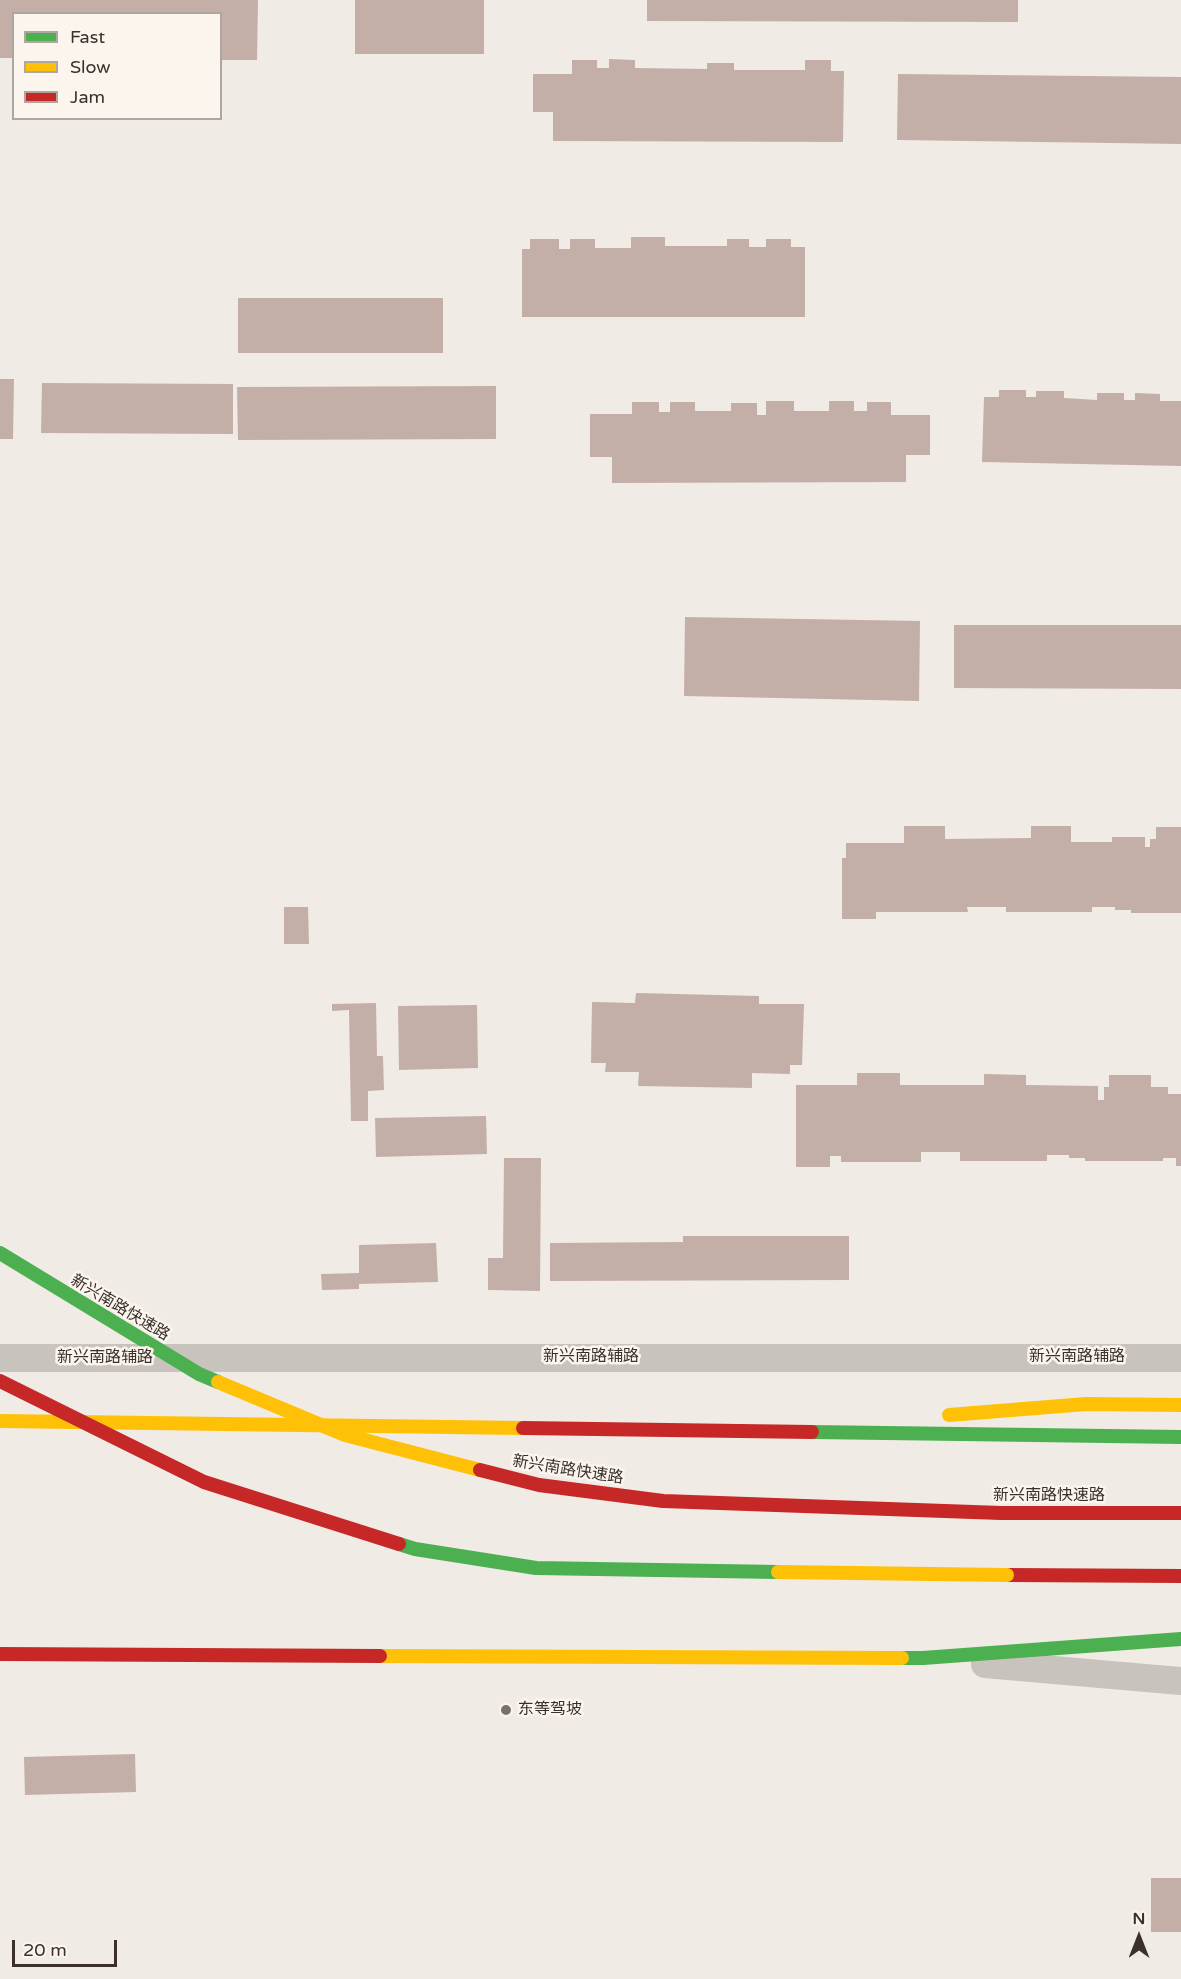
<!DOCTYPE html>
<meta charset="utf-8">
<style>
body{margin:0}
#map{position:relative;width:1181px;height:1979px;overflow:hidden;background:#f0ebe5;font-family:"Varela Round",sans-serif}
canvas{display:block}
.legend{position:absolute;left:12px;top:12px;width:210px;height:108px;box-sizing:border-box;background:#fbf5ee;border:2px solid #aea6a0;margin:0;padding:8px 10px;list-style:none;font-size:18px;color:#3b302b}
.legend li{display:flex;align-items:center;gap:12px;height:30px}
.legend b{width:30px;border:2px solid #aea6a0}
.north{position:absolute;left:1109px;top:1907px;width:60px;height:60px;-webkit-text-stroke:4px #fbf5ee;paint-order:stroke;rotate:0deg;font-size:16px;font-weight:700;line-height:24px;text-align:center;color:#3b302b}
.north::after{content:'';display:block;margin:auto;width:21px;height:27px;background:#3b302b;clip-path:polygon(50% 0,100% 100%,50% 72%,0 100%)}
.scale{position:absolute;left:12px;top:1940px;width:105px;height:27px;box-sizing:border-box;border:3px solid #3b302b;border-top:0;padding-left:8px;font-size:18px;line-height:21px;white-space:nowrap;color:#3b302b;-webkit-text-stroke:4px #fbf5ee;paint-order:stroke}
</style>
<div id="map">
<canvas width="1181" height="1979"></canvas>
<ul class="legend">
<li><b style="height:8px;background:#4caf50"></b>Fast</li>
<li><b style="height:8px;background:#ffc107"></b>Slow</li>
<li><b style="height:8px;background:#c62828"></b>Jam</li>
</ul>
<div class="north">N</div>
<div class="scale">20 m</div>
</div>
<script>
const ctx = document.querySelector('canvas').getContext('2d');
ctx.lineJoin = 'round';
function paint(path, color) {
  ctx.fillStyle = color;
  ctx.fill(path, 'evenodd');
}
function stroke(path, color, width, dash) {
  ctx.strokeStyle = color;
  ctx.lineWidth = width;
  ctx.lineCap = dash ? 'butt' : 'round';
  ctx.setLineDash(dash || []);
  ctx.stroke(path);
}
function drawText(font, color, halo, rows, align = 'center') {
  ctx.font = font + ' "Varela Round","Noto Sans SC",sans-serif';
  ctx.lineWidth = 5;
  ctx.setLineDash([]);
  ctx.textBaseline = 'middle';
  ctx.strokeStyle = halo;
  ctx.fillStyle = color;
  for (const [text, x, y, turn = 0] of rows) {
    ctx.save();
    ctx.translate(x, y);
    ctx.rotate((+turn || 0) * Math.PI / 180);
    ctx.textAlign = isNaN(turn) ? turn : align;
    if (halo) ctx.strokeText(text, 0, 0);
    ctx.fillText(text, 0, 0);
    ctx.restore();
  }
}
paint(new Path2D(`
 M0,0h258l-1,60h-37v-46h-206v44h-14z
 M355,0h129v54h-129z
 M647,0h371v22l-371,-1z
 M609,59l26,1v8l72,1v-6h27v7h71v-10h26v11h13l-1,71 -290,-1v-29h-20v-38h39v-14h25v8h12z
 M898,74l283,3v67l-284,-4z
 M631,237h34v9h62v-7h22v8h17v-8h25v8h14v70h-283v-68h8v-10h29v10h11v-10h25v9h36z
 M238,298h205v55h-205z
 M0,379h14l-1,60h-13z
 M42,383l191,1v50l-192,-1z
 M496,386v53l-258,1 -1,-53z
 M999,390h27v7h10v-6h28v7l33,2v-7h27v7h11v-7l25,1v7h21v65l-199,-4 2,-65h15z
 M766,401h28v10h35v-10h25v10h13v-9h24v13h39v40h-24v27l-294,1v-26h-22v-43h42v-12h27v10h11v-10h25v9h36v-8h26v12h9z
 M685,617l235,4 -1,80 -235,-5z
 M954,625h227v64l-227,-1z
 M904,826h41v13l86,-1v-12h40v16h41v-5h33v10h5v-8h6v-12h25v86h-50v-3h-16v-3h-23v5h-86v-5h-39l1,5h-92v7h-34v-61h4v-15h58z
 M284,907h24l1,37h-25z
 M636,993l123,3v8h45l-2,61h-12v9l-38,-1v15l-114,-2 1,-14h-34l1,-9h-15l1,-61 43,1z
 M376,1003l1,53h6l1,34 -16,1v30h-17l-2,-111 -17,1v-7z
 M477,1005l1,63 -79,2 -1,-64z
 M857,1073h43v12h84v-11l42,1v10l72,1v14h6v-13h5v-12h42v12h17v7h13v72h-5v-8h-13v3h-78v-3h-16v-3h-22v6h-87v-9h-39v10h-80v-6h-11v11h-34v-82h61z
 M486,1116l1,38 -111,3 -1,-39z
 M504,1158h37l-1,133 -52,-1v-32h15z
 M683,1236h166v44l-299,1v-38l133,-1z
 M436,1243l2,39 -79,2v5l-37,1 -1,-16 38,-1v-28z
 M135,1754l1,38 -111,3 -1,-38z
 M1151,1878h30v54h-30z`), '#c3afa7');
stroke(new Path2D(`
 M0,1358h1181
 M985,1664l196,17`), '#c9c3be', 28);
stroke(new Path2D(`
 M812,1432l369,5
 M902,1658h21l258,-19`), '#4caf50', 14);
stroke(new Path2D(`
 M949,1415l137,-11 95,1
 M0,1421l523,7
 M380,1656l522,2`), '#ffc107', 14);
stroke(new Path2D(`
 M523,1428l289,4
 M1001,1513h180
 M1007,1575l174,1
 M0,1654l380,2`), '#c62828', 14);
stroke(new Path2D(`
 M0,1253l199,121 19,8
 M399,1544l16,5 121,19 242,4`), '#4caf50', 14);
stroke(new Path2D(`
 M218,1382l127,53 135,35
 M778,1572l229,3`), '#ffc107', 14);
stroke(new Path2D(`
 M0,1381l204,101 195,62
 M480,1470l59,15 124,16 338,12`), '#c62828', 14);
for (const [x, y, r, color] of [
 [506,1710,6,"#7a716c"]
]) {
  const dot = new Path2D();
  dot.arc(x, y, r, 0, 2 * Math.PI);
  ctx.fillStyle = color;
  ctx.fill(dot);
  stroke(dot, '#fbf5ee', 2);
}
drawText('16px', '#3b302b', '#fbf5ee', [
 ["新兴南路快速路",120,1308,31],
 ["新兴南路辅路",591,1357],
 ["新兴南路辅路",1077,1357],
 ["新兴南路辅路",105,1358],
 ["新兴南路快速路",568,1470,9],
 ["新兴南路快速路",1049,1496]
]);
drawText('16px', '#3b302b', '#fbf5ee', [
 ["东等驾坡",518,1710]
], 'left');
</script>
